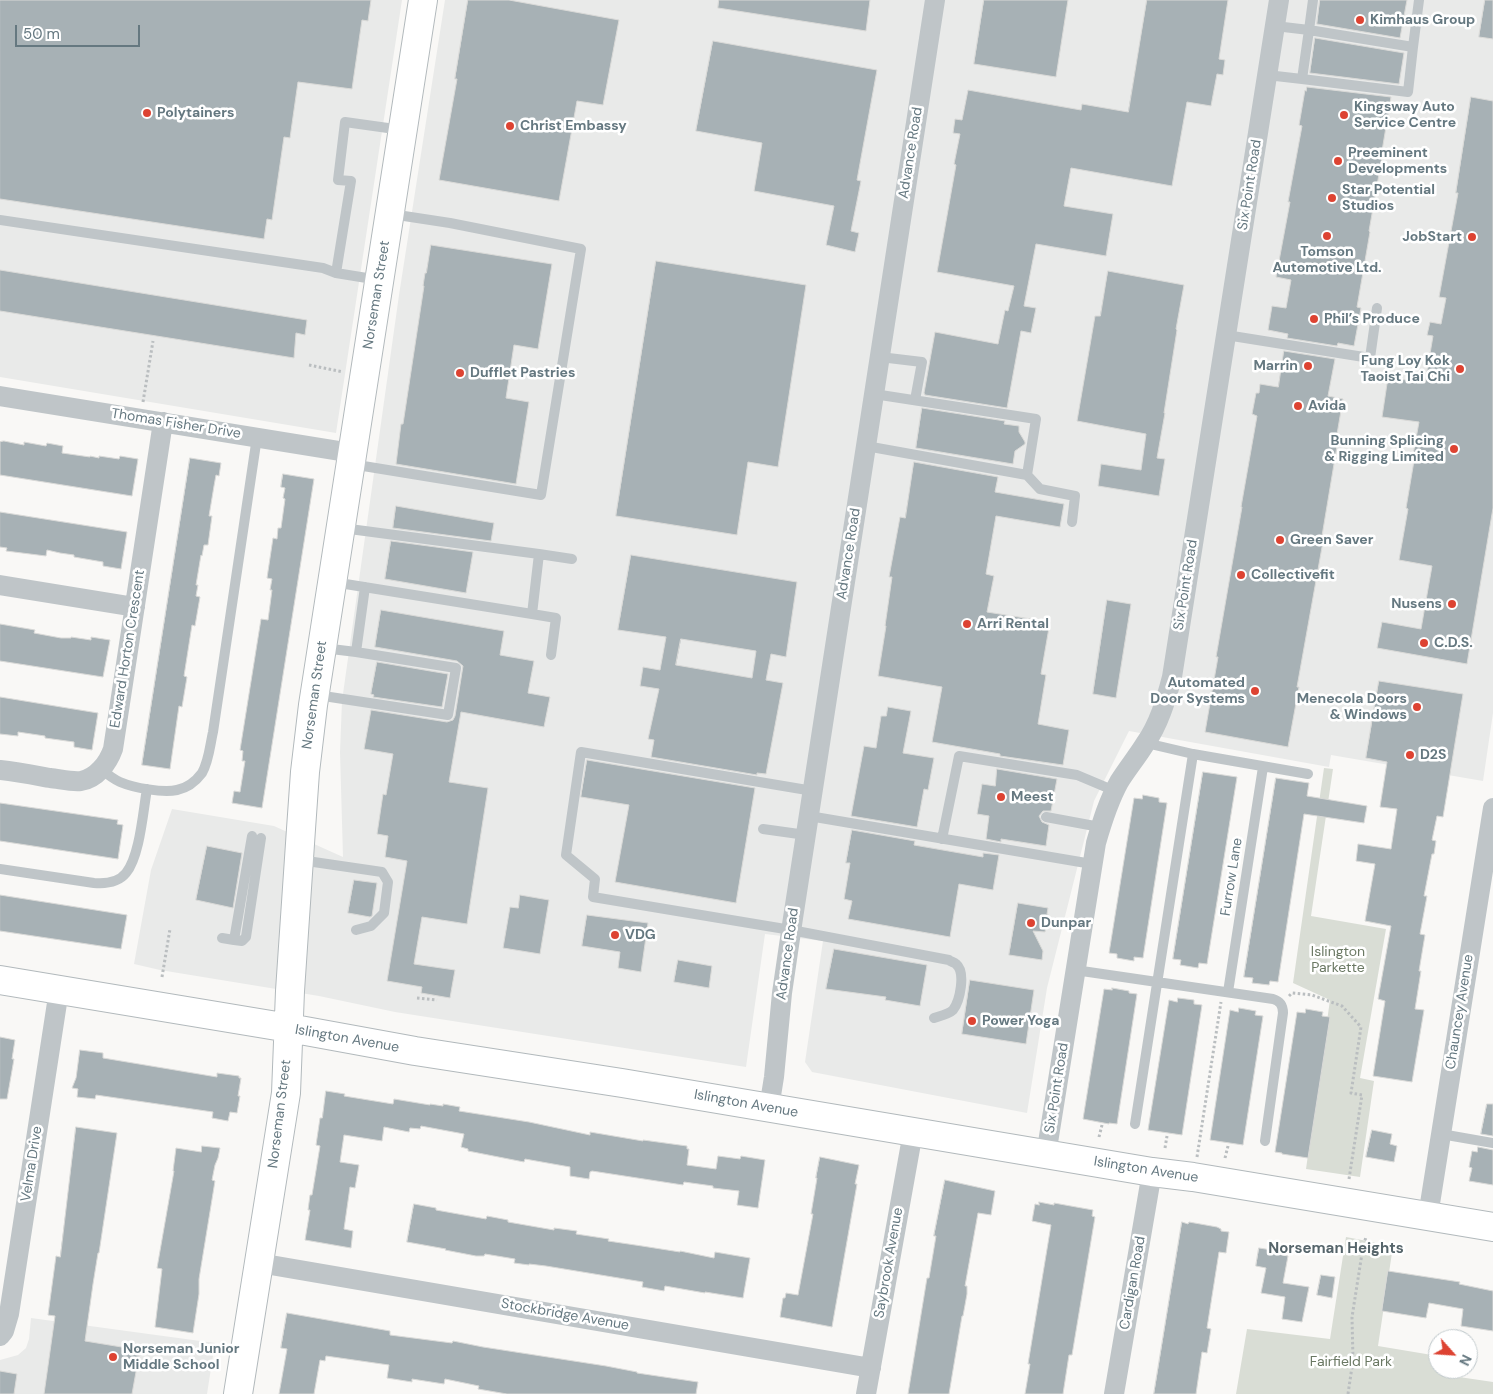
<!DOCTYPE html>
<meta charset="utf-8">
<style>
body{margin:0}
#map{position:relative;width:1493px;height:1394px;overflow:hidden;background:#f9f8f6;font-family:"DM Sans",sans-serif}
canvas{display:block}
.north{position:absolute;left:1428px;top:1329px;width:50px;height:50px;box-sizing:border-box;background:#fff;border:1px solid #c1c9cc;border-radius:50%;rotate:116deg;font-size:14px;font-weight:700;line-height:20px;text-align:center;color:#657880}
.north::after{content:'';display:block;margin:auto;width:18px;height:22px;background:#dd4332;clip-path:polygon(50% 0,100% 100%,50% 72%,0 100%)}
.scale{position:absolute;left:15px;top:25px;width:125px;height:22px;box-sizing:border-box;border:2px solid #657880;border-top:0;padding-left:6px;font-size:15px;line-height:18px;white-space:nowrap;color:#657880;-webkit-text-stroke:4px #fff;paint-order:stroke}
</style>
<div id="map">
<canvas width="1493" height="1394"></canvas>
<div class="north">N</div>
<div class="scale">50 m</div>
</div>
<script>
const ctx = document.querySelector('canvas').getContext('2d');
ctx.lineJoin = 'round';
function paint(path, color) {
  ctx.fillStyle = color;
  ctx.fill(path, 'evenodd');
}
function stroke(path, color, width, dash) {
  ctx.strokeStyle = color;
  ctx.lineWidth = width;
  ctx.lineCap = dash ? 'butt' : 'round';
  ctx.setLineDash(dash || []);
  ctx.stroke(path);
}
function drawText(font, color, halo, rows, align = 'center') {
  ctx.font = font + ' "DM Sans",sans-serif';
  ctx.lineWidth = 5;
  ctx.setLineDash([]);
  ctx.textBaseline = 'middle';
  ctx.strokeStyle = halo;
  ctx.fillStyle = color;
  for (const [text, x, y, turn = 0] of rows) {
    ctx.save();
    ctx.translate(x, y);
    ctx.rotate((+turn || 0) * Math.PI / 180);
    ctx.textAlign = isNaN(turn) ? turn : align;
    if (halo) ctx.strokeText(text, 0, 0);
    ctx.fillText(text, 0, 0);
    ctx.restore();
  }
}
paint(new Path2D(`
 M0,0h402l-66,433 -336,-56z
 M445,0h1048v713l-10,68 -152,-26 -2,12 -200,-36 -35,70 -47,187 -20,125 -215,-41 -7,-10 18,-121 -58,-7 -19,133 -351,-55 -76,-16 -159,-26 -26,-6 17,-94 21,-61 102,17 69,31 -3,-105 2,-51 57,-406z
 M31,1318l184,25 -8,51h-207v-34l18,-5 8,-7 3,-9z`), '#e9eae9');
paint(new Path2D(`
 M1324,768l9,1 -22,147 75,13 -26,149 14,3 -14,96 -54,-8 24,-169 -37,-17z
 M1346,1237l47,9 -15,100 60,10v13h21v8l34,5v12h-257l11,-65 83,10z`), '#d9ddd5');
const building = new Path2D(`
 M0,0h371l-3,21 -6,-1 -10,69 -54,-7 -8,56 -6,-1 -12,83 -5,-1 -3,20 -264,-40z
 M468,0h41l110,20 -16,85 -26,-4 -18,100 -120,-21 18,-101h-2z
 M719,0h151l-4,31 -148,-23z
 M984,0h84l-12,77 -82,-13z
 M1147,0h81l-9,59 6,1 -2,15 -6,-1 -6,32 -24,-4 -15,84 -101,-18 -7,38 49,8 -7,42 -70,-12 -12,62 12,2 -5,25 -10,-2 -14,77 -82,-13 -1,-2 11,-61 63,12 7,-34 3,1 6,-25 -77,-14 19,-107 -2,-1 6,-30 -7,-1 2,-14 7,1 6,-30 113,20 1,-6 46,8z
 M1320,0h87l-7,38 -83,-14z
 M1485,0h8v39l-14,-2z
 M1315,38l89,15 -5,31 -89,-11z
 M713,41l164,29 -20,110 4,1 -10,50 8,2 -4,19 -29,-7 8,-39 -80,-15 8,-48 -66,-12z
 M1307,87l84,10 -10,60h1l-13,74 1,1 -13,75 4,1 -7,38 -16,-3 -1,3 -50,-8 1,-4 -20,-4 4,-24 14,2 5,-28 -15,-3 14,-75h-2l14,-76 -3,-1 6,-35 1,1z
 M1471,97l22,4v407l-26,156 -90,-16 5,-26 39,7 11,-63 -33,-6 9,-51 -2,-1 9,-53h-2l6,-33 -37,-5 6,-40 37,6 8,-47 -6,-1 3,-13 11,2 5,-26 -7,-1 19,-104h-2z
 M431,245l121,19 -14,85 -24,-4 -8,53 23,4 -13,82 -120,-20 5,-40h2l21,-138h-1l2,-13h1z
 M656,261l150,24 -28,182 -30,-5 -11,73 -121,-19z
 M0,270l307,50 -2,15 -9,-2 -2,25 -294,-47z
 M1108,271l76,14 -8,44 1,1 -13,83h1l-8,45 8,1 -6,37 -61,-10 3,-22 40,6 5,-36 -69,-13 18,-105h5z
 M1284,351l51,8 -7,37 15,3 -8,47h2l-15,90h2l-27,151h2l-11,60 -83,-15 13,-75h-2l26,-150h-1l16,-91 -5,-2 4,-21h3l1,-9 18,3z
 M922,408l83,13 -1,3 15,2v6l6,10v2l-10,7 -2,13 -97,-16z
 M4,441l20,4v-3l22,4 1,-3 16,3 -1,7 28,4v-1l9,2v-2l20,3 1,-3 18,3 -6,37 -132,-21v-33z
 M190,458l31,5 -2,13 -3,-1 -2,11 -5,30h3l-4,29h-4l-2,11 -1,-1 -5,30h2l-2,11 4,1 -5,29 -3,-1 -8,51 3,1 -5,30 -3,-1 -9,63 -28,-4z
 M914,462l84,15 -3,15 69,12 -4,23 -64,-11 -10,58 8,2 -7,36 63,10 -9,52 5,1 -8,49 31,6 -6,35 -63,-9v-2l-68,-12 10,-55 -64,-11 8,-50h-1l7,-49h-3l11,-60 5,1z
 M283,474l31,5 -52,329 -30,-5 2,-12 6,1 5,-31h-3l1,-10 -3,-1 21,-131 7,1 4,-30h-2l2,-11 -5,-1 6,-40 4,1 1,-11h3l4,-29 -2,-1 2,-10 -4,-1z
 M396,506l98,17 -3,18 -98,-13z
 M0,512l127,20 -6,37 -18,-3v-4l-29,-5v-2l-14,-2 -13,-3 -1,6 -40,-5 1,-3 -7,-1z
 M391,541l82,11 -7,41 -81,-14z
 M631,555l166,27 -11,75 -15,-3 -5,26 17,3 -17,91 -9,-1v2l-106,-18 3,-17 -6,-1 11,-50 -19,-3 3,-19 17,3 6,-33 -48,-7zM681,639l75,12 -4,27 -76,-13z
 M1107,600l24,4 -15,94 -23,-4z
 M381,610l123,21 -4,24 34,6 -6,32 22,4 -6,30 -83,-15 -12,70 39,6 -21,136 -45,-7 -8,47 41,6 -5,28 -29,-5 1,-6 -35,-6 20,-120 -22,-4 3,-21 -11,-2 6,-40 3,1 7,-41 -29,-5 7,-39 76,12 6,-2 2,-4 8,-50 -6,-5 -82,-14z
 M0,624l35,6 -1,3 27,5h10v-1l20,3v-3l19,3 -7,37 -103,-16z
 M377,662l71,12 -6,33 -69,-10 1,-2 -3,-1z
 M1379,681l84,13 -20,123 -6,-1 -5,24 4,1 -2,13h-2l-8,42h3l-7,38 5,1 -6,36h2l-6,38 9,1 -12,72 -39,-6 12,-75 -7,-2 13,-73 -26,-5 10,-57 -19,-3 2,-17 33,5 6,-40 -17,-2 7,-45 -21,-4z
 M0,697l98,16 -6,37 -18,-3v-5l-29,-4v-2l-27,-4v4l-18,-2z
 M888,707l23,4 -8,42 31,5 -6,32 -4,-1 -7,38 -66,-11 13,-70 12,2 5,-32h5z
 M587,760l168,28 -19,115 -121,-21 14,-77 -48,-8z
 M997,769l60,10 -6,32h-8l-4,5 3,6 7,3 -3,21 -45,-7v3l-15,-3 3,-23 -12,-2 5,-30 13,2z
 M1203,772l34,5 -30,187 -8,-1 -1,5 -18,-3 1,-5 -8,-1z
 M1276,778l33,5 -2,13 60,10 -3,17 -60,-9 -26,168 -8,-1 -1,4 -17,-2 1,-5 -9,-1z
 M1143,795l16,3v4l8,1 -24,155 -9,-1v4l-17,-3v-4l-8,-1 25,-155 8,1z
 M0,803l118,17 -1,4 6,1 -5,34 -118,-18z
 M852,830l63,11 -1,4 69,12v-4l16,2 -6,35 -34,-6 -9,53 -102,-18 4,-18 -8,-2 6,-36h-4z
 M207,846l35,7 -9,55 -37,-8z
 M354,880l23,3 -5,33 -2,1 -22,-4z
 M0,895l127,20 -6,34 -121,-18z
 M520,895l29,5 -9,54 -37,-6 7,-41 8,1z
 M1018,903l30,5 -1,6h1l-3,18 -12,-1 10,20 -1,9 -33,-5z
 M587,915l61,8 -7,49 -23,-4 2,-16 -38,-6z
 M834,949l93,16 -7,41 -35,-6 1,-3 -60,-8z
 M678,960l34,6 -3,22 -35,-6z
 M970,980l64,10 -8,54 -64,-10z
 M1112,988l17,3v2l8,1 -20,130 -8,-1v1l-26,-5 21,-130 8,1z
 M1178,998l16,2v4l8,1 -20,130 -34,-5 21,-130 8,2z
 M1239,1008l17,3 -1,4 8,1 -20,129 -33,-5 20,-130 8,2z
 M1306,1009l17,3 -1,4 8,1 -22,141 -26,-4v-1l-7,-1 22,-140 8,1z
 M0,1037l15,3 -3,19h2l-7,40h-7z
 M80,1050l23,3v5l114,19v-4l22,3v2h2l-3,18h2l-3,17 -7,-1 -2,9 -16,-3 1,-6 -117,-17 -1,4 -18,-2 1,-8 -6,-1 4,-10z
 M326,1091l19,3 -1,2 49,8 1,-5 36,6v-1l13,2v-2l17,3 -1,4 70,11 47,10 14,3v-3l53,9v-1l44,6v3h2l-2,16 29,4 2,-13 22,3 1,-3 24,4 -7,48 -21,-3 2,-14 -26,-3v-2l-29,-4 -1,3 -91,-14 -2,1 -1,7 -19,-3v-9l-45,-8 -1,3 -56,-11v-2l-7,-2 3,-13 -43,-8 -1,3 -10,-1 -1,4 -25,-5 -2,14 -38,-6 -4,27 19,3 -4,23 -5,-1 -6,42 9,2 -2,17 -46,-8 5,-30h-2l2,-15h2l8,-49 -4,-1 4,-27h2z
 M1487,1104h6v32l-12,-2z
 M76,1127l41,6 -18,120h-1l-5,31 -8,57 55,9 -8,44h-88l11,-78 -7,-1 8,-59 4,1z
 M1372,1130l20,4 -2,10 7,2 -3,16 -28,-5z
 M202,1146l18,2 -2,10 -3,7 -3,15 3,1 -16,98v15l-6,39 -38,-6 7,-58 -5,-1 17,-97h-1l3,-23 25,4z
 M1478,1147l15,3v35l-24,-4 3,-13 -3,-1 3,-16 5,1z
 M820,1157l39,8 -4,19h2l-25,143 -52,-10 3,-19h2l1,-5 12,2 15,-81h-2l6,-36h-1z
 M945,1180l50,11 -4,24 -13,-2 -13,73h2v8l-4,22h-1l-13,78h-41l19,-116h2l7,-42h-2z
 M1039,1202l15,3v-2l39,7 -1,6 3,1 -23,138h-3l-6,39h-38l5,-30h-2l23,-139 -19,-4 3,-17 4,1z
 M414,1204l22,4v2l50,9 1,-3 21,4v2l46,8v-2l23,3 -1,3 33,5 -1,2 34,5 38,6v-1l34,7 1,-6 35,6 -7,40 -38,-6v1l-40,-7 -1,5 -22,-4 1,-5 -97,-16 -17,-2v1l-15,-2 1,-4 -30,-5 -1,2h-8l-31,-6 1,-1 -39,-7z
 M1182,1222l6,2 1,-2 28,5 4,2v2l8,1 -3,21 -7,-1 -12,76 4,1 -4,24 -5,-1 -6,42h-42z
 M1259,1248l13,2v3l16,3 -5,27 26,4 -7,35 -20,-3 3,-22 -24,-4 5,-25 -10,-2z
 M1388,1271l72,11 -1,2 34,7v40l-32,-5 2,-17 -34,-6 -3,15 -44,-7z
 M1321,1275l14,2 -3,21 -15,-3z
 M287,1313l103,18v4l62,8 1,-2 30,6 123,19 31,6v1l61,9 -2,12h-189l-29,-5 1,-3 -34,-7 -1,5 -32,-5v3l-25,-4 2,-13 -63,-9 -1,5 -5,-1 -6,34h-35l8,-45 -6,-1z
 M0,1371l17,3 -3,20h-14z`);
paint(building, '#a7b1b5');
stroke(building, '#dadad8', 1);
const secondary = new Path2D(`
 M0,980l289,48 126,23 207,32 530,89 41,5 300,50
 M238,1394l48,-301 4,-102 11,-162 4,-57 8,-67 110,-705`);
stroke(secondary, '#b2b9bc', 30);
stroke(new Path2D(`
 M309,365l34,7
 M143,402l10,-61
 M162,977l8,-48
 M1289,996l3,-3 20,2 30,11 19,21 -10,66 11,2 -13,84
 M417,998l20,2
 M1099,1137l3,-12
 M1165,1148l2,-12
 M1197,1157l24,-155
 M1225,1158l3,-12
 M1348,1394l5,-34 -1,-43 11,-70 3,-10`), '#babec0', 3, [2.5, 2.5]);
stroke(new Path2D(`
 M1413,47l6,-47
 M1267,75l35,4 7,-49 -34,-4
 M1302,79l106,13 5,-45 -104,-17 4,-30
 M0,220l323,48 13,5 43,7
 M336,273l15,-92 -13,-1 7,-58 57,8
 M1226,335l144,23 7,-50
 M880,357l42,5 -7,38
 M866,446l161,29 9,-56 -162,-25
 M351,464l190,31 40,-246 -131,-26 -59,-9
 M1027,475l13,14 35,7 -3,26
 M539,554l33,5
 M333,582l199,32 7,-60 -197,-26
 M532,614l24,4 -5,37
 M323,648l33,4 9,-65
 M317,695l131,20 8,-47 -100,-16
 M1146,743l47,11 115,20
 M101,769c6,5 12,10 19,13 14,6 43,11 57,8 10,-2 19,-9 25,-17 7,-12 8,-28 11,-41l44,-295
 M813,791l-232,-39 -15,103 29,24 -2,18 198,33 158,30c2,2 5,2 7,4 10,8 4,37 -3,46 -4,4 -13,6 -19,8
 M809,816l283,48
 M1046,817l54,10
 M763,829l43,6
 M942,839l17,-83 118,19 38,16
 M300,860l82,12 6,10 -4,31 -13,13 -15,4
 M0,869l94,14c12,1 24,0 32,-10 14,-17 17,-62 21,-84
 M222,938l12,2 18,-104
 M234,940l8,1 4,-4 15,-99
 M1075,970l198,29c7,2 10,6 10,14l-18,128
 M1228,992l35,-225
 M1135,1124l58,-370
 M1441,1134l52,9`), '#bfc5c8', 10);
stroke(new Path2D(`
 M0,396l352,57
 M0,585l135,22
 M0,770c17,2 33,5 50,8 10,1 21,4 31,3 16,-3 27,-18 32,-32l50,-327
 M769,1108l5,-31 8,-84 11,-75 142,-918
 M1046,1155l50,-312c6,-21 12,-41 23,-61 8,-13 18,-25 26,-38 14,-20 21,-44 27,-67l107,-677
 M1428,1216l65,-408
 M259,1263l612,105
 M0,1336l4,-5 5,-17 50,-324
 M866,1394l47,-262
 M1114,1394l38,-222`), '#bfc5c8', 20);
stroke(secondary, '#fff', 28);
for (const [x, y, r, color] of [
 [1360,20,5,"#dd4332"],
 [147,113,5,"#dd4332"],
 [1344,115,5,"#dd4332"],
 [510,126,5,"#dd4332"],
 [1338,161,5,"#dd4332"],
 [1332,198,5,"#dd4332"],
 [1327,236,5,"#dd4332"],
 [1472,237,5,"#dd4332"],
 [1314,319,5,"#dd4332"],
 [1308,366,5,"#dd4332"],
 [1460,369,5,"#dd4332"],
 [460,373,5,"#dd4332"],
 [1298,406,5,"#dd4332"],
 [1454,449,5,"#dd4332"],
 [1280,540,5,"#dd4332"],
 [1241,575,5,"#dd4332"],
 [1452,604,5,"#dd4332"],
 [967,624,5,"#dd4332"],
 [1424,643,5,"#dd4332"],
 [1255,691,5,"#dd4332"],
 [1417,707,5,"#dd4332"],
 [1410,755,5,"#dd4332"],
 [1001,797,5,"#dd4332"],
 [1031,923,5,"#dd4332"],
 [615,935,5,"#dd4332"],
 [972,1021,5,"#dd4332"],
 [113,1357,5,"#dd4332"]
]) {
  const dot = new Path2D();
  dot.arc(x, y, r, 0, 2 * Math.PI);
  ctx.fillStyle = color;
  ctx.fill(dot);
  stroke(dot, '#fff', 2);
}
drawText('bold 14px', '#657880', '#fff', [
 ["Kimhaus Group",1370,20],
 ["Kingsway Auto",1354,107],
 ["Service Centre",1354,123],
 ["Polytainers",157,113],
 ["Christ Embassy",520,126],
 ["Preeminent",1348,153],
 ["Developments",1348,169],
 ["Star Potential",1342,190],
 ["Studios",1342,206],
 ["JobStart",1462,237,"right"],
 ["Tomson",1327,252,"center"],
 ["Automotive Ltd.",1327,268,"center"],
 ["Phil’s Produce",1324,319],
 ["Fung Loy Kok",1450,361,"right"],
 ["Taoist Tai Chi",1450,377,"right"],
 ["Marrin",1298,366,"right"],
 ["Dufflet Pastries",470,373],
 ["Avida",1308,406],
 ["Bunning Splicing",1444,441,"right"],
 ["& Rigging Limited",1444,457,"right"],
 ["Green Saver",1290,540],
 ["Collectivefit",1251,575],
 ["Nusens",1442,604,"right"],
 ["Arri Rental",977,624],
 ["C.D.S.",1434,643],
 ["Automated",1245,683,"right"],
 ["Door Systems",1245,699,"right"],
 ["Menecola Doors",1407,699,"right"],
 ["& Windows",1407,715,"right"],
 ["D2S",1420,755],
 ["Meest",1011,797],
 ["Dunpar",1041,923],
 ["VDG",625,935],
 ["Power Yoga",982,1021],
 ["Norseman Junior",123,1349],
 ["Middle School",123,1365]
], 'left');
drawText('14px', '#657880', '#fff', [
 ["Advance Road",911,153,-81],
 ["Six Point Road",1250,185,-81],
 ["Norseman Street",377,295,-81],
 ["Thomas Fisher Drive",176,424,9],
 ["Advance Road",849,554,-81],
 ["Six Point Road",1186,585,-81],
 ["Edward Horton Crescent",128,649,-81],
 ["Norseman Street",315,695,-82],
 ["Furrow Lane",1232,877,-81],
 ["Advance Road",788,954,-82],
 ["Chauncey Avenue",1460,1012,-81],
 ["Islington Avenue",347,1039,10],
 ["Six Point Road",1057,1088,-81],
 ["Islington Avenue",746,1104,10],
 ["Norseman Street",280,1114,-83],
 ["Velma Drive",32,1164,-81],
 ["Islington Avenue",1146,1170,9],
 ["Saybrook Avenue",889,1263,-80],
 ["Cardigan Road",1133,1283,-80],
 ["Stockbridge Avenue",565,1315,10]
]);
drawText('14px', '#6a7863', '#fff', [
 ["Islington",1338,952],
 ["Parkette",1338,968],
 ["Fairfield Park",1351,1362]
]);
drawText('bold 15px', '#56656b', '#fff', [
 ["Norseman Heights",1336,1249]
]);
</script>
